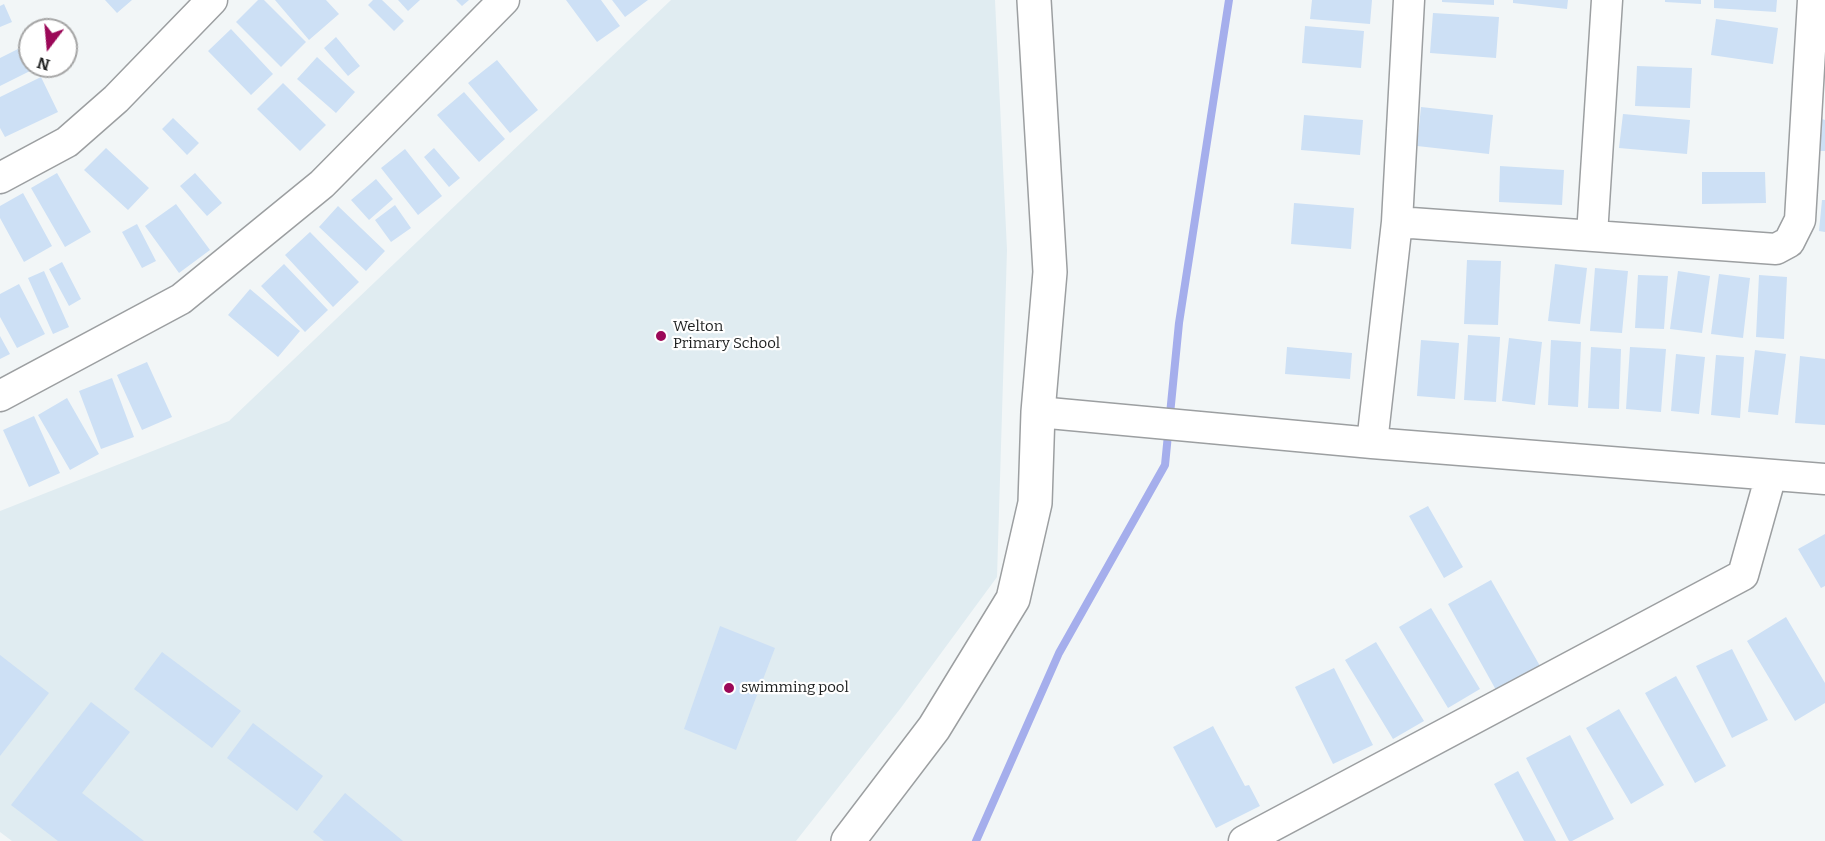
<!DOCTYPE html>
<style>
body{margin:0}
#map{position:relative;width:1825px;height:841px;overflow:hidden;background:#f2f6f7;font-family:Bitter,serif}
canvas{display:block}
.north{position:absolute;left:18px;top:18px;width:60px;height:60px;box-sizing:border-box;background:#fff;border:2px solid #a5a5a5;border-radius:50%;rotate:196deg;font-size:16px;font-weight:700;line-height:24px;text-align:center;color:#1d1f1f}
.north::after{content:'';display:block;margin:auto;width:21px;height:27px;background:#9b0858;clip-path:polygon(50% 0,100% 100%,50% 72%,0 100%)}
</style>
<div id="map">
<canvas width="1825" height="841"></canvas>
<div class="north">N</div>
</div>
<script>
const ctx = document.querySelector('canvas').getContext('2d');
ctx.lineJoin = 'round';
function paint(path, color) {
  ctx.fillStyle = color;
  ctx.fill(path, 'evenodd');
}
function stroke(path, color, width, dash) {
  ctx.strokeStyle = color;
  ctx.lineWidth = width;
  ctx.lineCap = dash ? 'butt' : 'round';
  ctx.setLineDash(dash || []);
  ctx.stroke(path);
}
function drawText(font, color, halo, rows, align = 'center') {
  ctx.font = font + ' Bitter,serif';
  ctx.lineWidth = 4.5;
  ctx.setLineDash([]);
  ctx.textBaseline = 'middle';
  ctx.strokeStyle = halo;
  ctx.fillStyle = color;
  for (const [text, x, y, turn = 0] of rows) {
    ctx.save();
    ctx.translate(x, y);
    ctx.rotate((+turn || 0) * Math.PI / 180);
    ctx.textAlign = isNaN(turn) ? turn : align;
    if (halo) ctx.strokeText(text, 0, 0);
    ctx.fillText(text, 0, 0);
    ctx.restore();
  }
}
paint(new Path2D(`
 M671,0h324l12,250 -10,327 -97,132 -104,132h-784l-12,-9v-321l229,-90z`), '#e0ecf1');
stroke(new Path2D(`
 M976,841l83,-188 106,-188 14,-142 50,-323`), '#a5aeec', 8);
paint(new Path2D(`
 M105,0h27l-15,13z
 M258,0h6l42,42 -25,25 -45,-45z
 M275,0h51l13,14 -30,26z
 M373,0h9l22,21 -10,10 -26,-26z
 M398,0h22l-12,11z
 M456,0h13l-7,6z
 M566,0h35l19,26 -23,16z
 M612,0h36l-23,17z
 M1312,0h60l-2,24 -60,-5z
 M1442,0h52v5l-52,-3z
 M1513,0h55l-1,9 -54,-6z
 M1665,0h36v4l-36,-2z
 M1714,0h63l-1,12 -62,-4z
 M4,4l8,18 -12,5v-21z
 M1433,13l66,4 -3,41 -66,-5z
 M1716,19l62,9 -5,36 -62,-9z
 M1305,26l59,5 -3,37 -59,-5z
 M231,29l42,45 -22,21 -43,-44z
 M336,37l24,29 -12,10 -24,-28z
 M20,48l12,22 -32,16v-28z
 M317,57l38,35 -19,21 -39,-34z
 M497,60l41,50 -28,23 -42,-50z
 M1637,66l55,2 -2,40 -55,-2z
 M41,77l17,35 -53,25 -5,-9v-31z
 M283,83l43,42 -26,26 -43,-42z
 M464,92l41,47 -26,23 -42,-47z
 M1421,107l72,8 -4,39 -72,-8z
 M1623,114l67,6 -3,34 -68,-6z
 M1304,115l59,5 -3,35 -59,-5z
 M173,118l26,25 -12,12 -25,-26z
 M1822,119l3,1v31h-5z
 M106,148l43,40 -21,22 -44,-40z
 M434,148l26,30 -11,9 -25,-30z
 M405,149l37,47 -24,19 -37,-47z
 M1500,166l64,4 -2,35 -63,-3z
 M1702,172h63l1,31 -64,1z
 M57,173l34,59 -26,15 -34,-59z
 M195,173l27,30 -15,13 -27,-30z
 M376,179l17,20 -24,21 -18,-20z
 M23,193l29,53 -28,16 -24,-44v-12z
 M1822,200h3v32l-6,-1z
 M1294,203l60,5 -3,41 -60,-5z
 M176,204l34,46 -31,23 -34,-47z
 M395,205l16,23 -20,14 -16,-22z
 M338,206l47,45 -19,20 -47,-44z
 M137,224l19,37 -14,7 -20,-36z
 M310,232l49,50 -26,25 -48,-52z
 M1467,260l34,1 -3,64 -34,-1z
 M62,262l19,37 -12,7 -20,-37z
 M284,264l44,46 -23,22 -44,-46z
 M1555,264l32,4 -7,56 -32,-3z
 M1595,268l33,3 -6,62 -32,-2z
 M44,271l25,56 -16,7 -25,-56z
 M1678,271l32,5 -8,57 -32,-4z
 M1719,274l31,4 -7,60 -32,-4z
 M1638,275l30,1 -4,53 -29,-1z
 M1759,275l28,2 -3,62 -28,-2z
 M19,284l26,50 -28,14 -17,-31v-23z
 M250,289l50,42 -22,26 -50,-42z
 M1468,335l32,2 -4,65 -32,-2z
 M0,336l10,18 -10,5z
 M1509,338l33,4 -7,63 -33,-4z
 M1421,340l38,3 -4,56 -38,-3z
 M1551,340l30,2 -3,65 -30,-2z
 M1287,347l65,6 -2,26 -65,-5z
 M1591,347l30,2 -2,60 -31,-1z
 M1630,347l36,2 -5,63 -35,-3z
 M1755,350l31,4 -8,61 -30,-3z
 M1676,354l29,3 -6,57 -28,-3z
 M1716,355l28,2 -4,61 -29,-3z
 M1800,356l25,3v66l-30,-2z
 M147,362l25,55 -30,13 -25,-55z
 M112,378l22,59 -33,12 -22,-58z
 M67,398l32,56 -29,16 -32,-55z
 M34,416l26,57 -31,14 -26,-57z
 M1428,506l35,61 -19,11 -35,-62z
 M1825,534v52l-4,2 -23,-39z
 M1491,580l49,86 -44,24 -48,-86z
 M1431,608l49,81 -32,19 -49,-81z
 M1786,617l39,66v20l-30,18 -48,-80z
 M720,626l55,22 -39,102 -52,-21z
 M1376,642l48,79 -31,18 -48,-79z
 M1732,649l36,71 -36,18 -36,-72z
 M162,652l79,59 -29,37 -78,-59z
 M0,655l49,38 -49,63z
 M1334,668l39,77 -40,19 -38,-77z
 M1676,676l50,90 -31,17 -50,-90z
 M91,702l39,30 -48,61 62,48h-86l-47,-36z
 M1619,709l45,76 -33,19 -45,-76z
 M253,723l70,53 -26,35 -70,-53z
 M1213,726l32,60 4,-1 11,21 -44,22 -43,-81z
 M1570,735l44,84 -42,22h-3l-43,-83z
 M1518,771l38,70h-32l-30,-57z
 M345,793l58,48h-79l-11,-9z`), '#cde0f5');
const minor = new Path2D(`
 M0,178l67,-36 49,-43 96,-99
 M1397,222l379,27 13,-7 11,-22 13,-220
 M1592,235l15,-235
 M0,396l181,-97 141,-115 182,-184
 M1038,412l334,31 453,36
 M1372,443l25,-221 12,-222
 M1244,841l499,-266 28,-100`);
const tertiary = new Path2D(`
 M848,841l86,-113 79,-129 22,-96 3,-91 12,-140 -16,-272`);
stroke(minor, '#9c9fa1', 33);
stroke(tertiary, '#9c9fa1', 36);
stroke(minor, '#fff', 30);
stroke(tertiary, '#fff', 33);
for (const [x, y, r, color] of [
 [661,336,6,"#9b0858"],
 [729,688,6,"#9b0858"]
]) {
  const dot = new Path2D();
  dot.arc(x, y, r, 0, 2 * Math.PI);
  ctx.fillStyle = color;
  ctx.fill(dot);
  stroke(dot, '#fff', 2);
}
drawText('15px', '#1d1f1f', '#fff', [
 ["Welton",673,327],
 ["Primary School",673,344],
 ["swimming pool",741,688]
], 'left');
</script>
